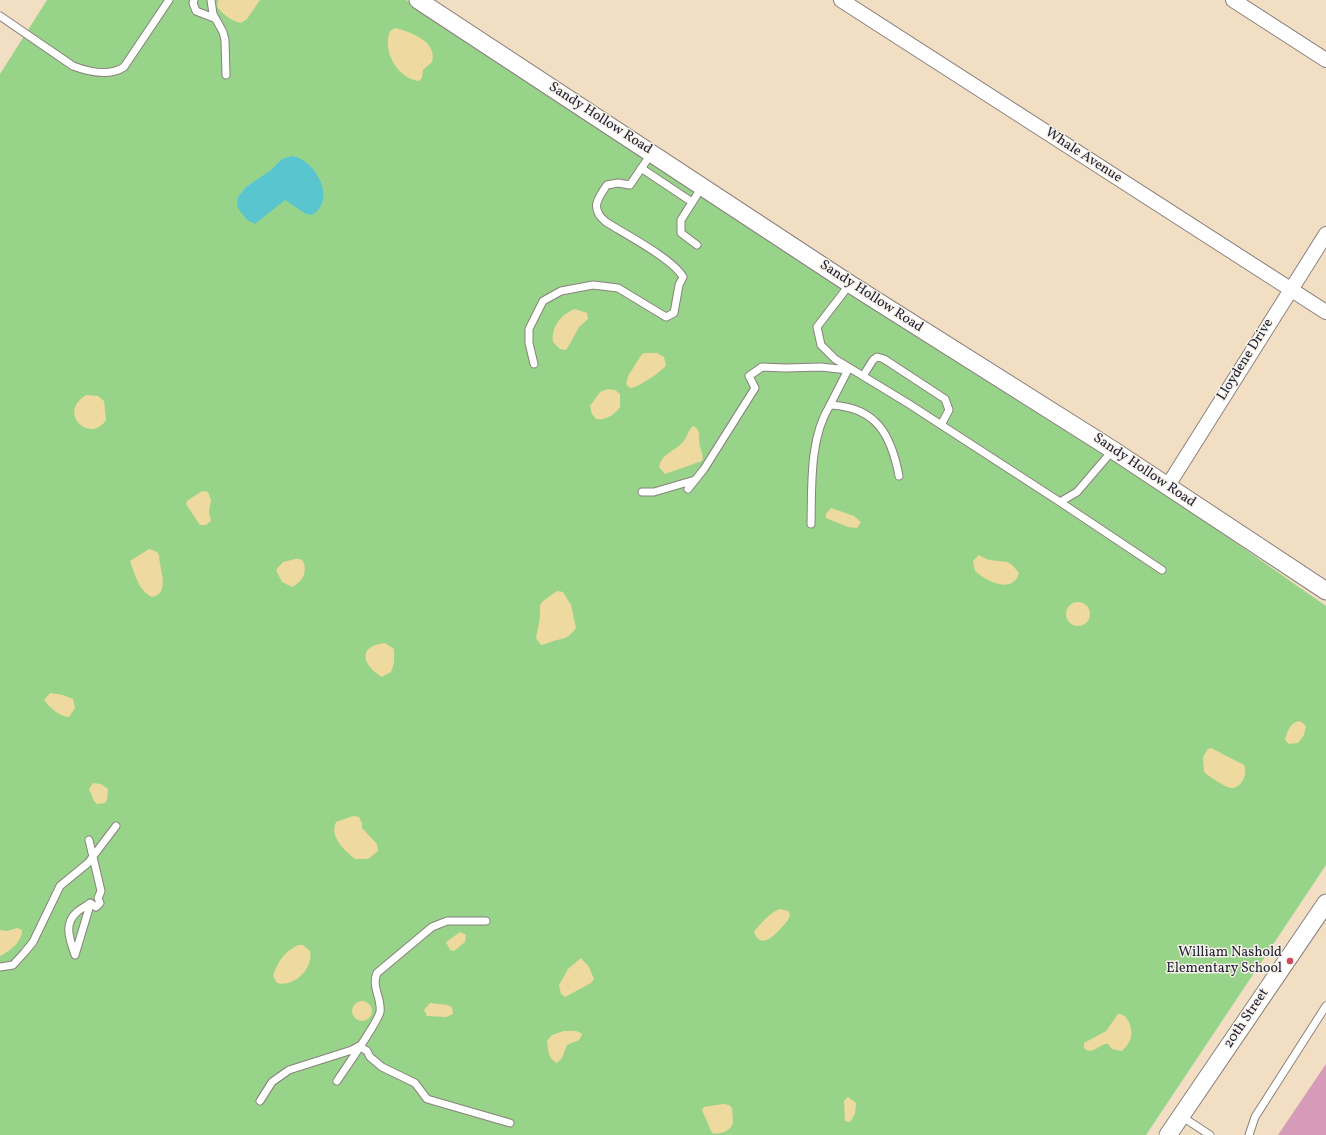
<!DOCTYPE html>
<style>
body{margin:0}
canvas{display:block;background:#f2dec2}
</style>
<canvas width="1326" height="1135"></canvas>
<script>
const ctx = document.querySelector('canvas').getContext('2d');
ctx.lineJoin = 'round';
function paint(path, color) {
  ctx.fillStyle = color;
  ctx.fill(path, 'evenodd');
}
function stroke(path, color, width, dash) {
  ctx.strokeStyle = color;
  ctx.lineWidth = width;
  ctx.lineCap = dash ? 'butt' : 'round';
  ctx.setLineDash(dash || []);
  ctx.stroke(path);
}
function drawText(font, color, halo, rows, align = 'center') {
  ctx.font = font + ' Vollkorn,serif';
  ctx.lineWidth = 3;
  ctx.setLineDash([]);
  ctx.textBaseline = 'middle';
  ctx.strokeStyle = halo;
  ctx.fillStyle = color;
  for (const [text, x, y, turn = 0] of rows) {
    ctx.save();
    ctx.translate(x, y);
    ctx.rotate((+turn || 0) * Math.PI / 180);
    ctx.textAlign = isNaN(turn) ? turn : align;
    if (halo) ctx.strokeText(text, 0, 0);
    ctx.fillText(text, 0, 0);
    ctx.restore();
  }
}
paint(new Path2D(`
 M47,0h359l703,454 217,152v259l-180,270h-1146v-1061z`), '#97d489');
paint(new Path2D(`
 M218,0h42l-13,19 -6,4c-10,-2 -18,-9 -24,-16z
 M395,28c15,4 43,13 37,34l-9,8 -1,8 -3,3c-22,-2 -37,-31 -29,-50z
 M575,309l12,4 1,6 -9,8 -11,20 -2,3 -6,-1 -7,-7c-2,-15 8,-28 22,-33z
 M645,353h12l7,4 2,8c-3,6 -30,24 -36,23l-4,-4 2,-8 14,-22z
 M608,389l7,1 5,4v13c-4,7 -15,14 -24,12l-4,-5 -2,-8 10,-14z
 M86,395l12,1 6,5 2,19c-15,24 -50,-6 -20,-25z
 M693,426c9,3 5,12 7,20 1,6 4,9 2,15l-37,13 -6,-7c3,-14 16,-16 24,-25 4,-4 5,-12 10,-16z
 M202,491l6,1 3,8 -2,12 2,9 -5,4h-6l-14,-21 1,-3z
 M831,508l23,8 7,6 -4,6 -9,-1 -22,-9v-4z
 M149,549l8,3 2,3c0,13 12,39 -7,42 -14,-7 -17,-23 -22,-36z
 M979,555c4,2 8,5 12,5 15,3 17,-2 28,13 -6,22 -33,8 -44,-2l-2,-10z
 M295,559h5l3,2c5,12 -1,21 -11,26l-10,-5 -6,-12 7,-8z
 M557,591l6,1 8,13 5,23c-6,8 -9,10 -19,12 -5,1 -10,4 -16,5l-5,-7 4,-21v-12l3,-4z
 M1066 614a12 12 0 1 1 24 0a12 12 0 1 1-24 0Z
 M385,643l9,6v14l-3,9 -9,5c-20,-12 -25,-31 3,-34z
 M50,693l13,2 10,4 2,9 -6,9c-9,0 -20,-10 -25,-17z
 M1300,721l6,5 -2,9 -6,8 -9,1 -4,-4c2,-8 5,-18 15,-19z
 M1211,748l33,17c4,8 -2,24 -13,23 -6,-1 -23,-12 -27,-16l-1,-15 5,-8z
 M93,783l8,1 7,5 -1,11 -2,3 -8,1 -3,-3 -5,-12z
 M353,816l6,1 3,6v5l15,16 1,7 -10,8h-13c-10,-9 -26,-21 -19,-37z
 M780,909l8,2 2,4 -2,5c-7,8 -26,34 -34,12 6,-8 16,-20 26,-23z
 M17,928l5,2c0,12 -12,21 -22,26v-26l7,1z
 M460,932l6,3 -1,7 -11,9 -4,-1 -4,-8z
 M299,945h4l7,6c4,17 -16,37 -33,32l-4,-7c4,-13 12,-26 26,-31z
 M581,958l8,9 5,12 -3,4 -26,14 -4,-3 -2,-9 9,-16z
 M352 1011a10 10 0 1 1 20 0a10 10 0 1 1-20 0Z
 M430,1003l17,2 5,2 1,7 -7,3 -19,-1 -3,-6z
 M1118,1014c10,-1 15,15 13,23 -1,5 -5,10 -9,14l-10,-2 -4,-5h-3c-8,3 -14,11 -21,4v-5l22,-12z
 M564,1031h12l5,2 1,2 -3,5 -12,5 -5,13 -5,5c-9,-4 -9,-14 -10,-22l5,-6z
 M848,1097l8,6 -1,11 -5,8 -5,-1 -1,-20z
 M723,1104l6,1 3,3 1,15c-3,8 -12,12 -21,10l-10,-23 2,-3z`), '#eeda9e');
paint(new Path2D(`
 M292,156c23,3 46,44 20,59l-6,-1 -21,-14 -30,24 -8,-4 -7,-9 -3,-5 1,-9 8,-10 25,-17 11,-11z`), '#59c6cf');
paint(new Path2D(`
 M1326,1064v71h-48z`), '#d59bb8');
const service = new Path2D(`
 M194,0l-1,3 3,8 18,7
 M211,0l2,14 10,18 2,8 1,35
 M0,16l73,50c16,6 36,11 51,1l45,-67
 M641,168l51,34
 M697,245l-16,-12v-13l21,-33
 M850,284l-33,43 4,18 14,14 74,45 151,98 17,-10 36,-42
 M534,364l-5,-21v-14l14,-28 18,-10 32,-6 25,3 48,29 8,-4 5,-28 4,-8c-10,-18 -58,-43 -77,-55 -16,-13 -9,-23 1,-37l11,-2 12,2 21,-31
 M863,376l10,-16 4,-3 7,2 61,40 4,11 -8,15
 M830,405l19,-37
 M688,489l16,-20 51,-81 -6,-12 13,-9 23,1 36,-1 27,3
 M642,492h12l41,-12
 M1060,502l102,68
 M811,524c1,-38 -2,-85 19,-119 46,2 61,29 69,71
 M89,840l12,51 -3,7 2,5 -4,4 -6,-4c-4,4 -9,5 -13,9 -14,12 -7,28 -2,43l15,-50
 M0,967l13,-2 11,-12 9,-11 27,-56 28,-23 28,-37
 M337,1081c8,-12 41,-59 43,-69 2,-14 -9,-25 -3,-39l55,-46 15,-6h39
 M260,1101l12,-19 17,-12 63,-20 7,-4 8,5 3,6 12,10 33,16 12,16 83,24
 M1181,1116l29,19
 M1249,1135l6,-18 71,-111`);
const minor = new Path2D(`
 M841,0l485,312
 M1233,0l93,60
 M1167,487l159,-253`);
const tertiary = new Path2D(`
 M418,0l432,284 263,166 213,141
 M1168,1135l158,-232`);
stroke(service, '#8a807e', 9);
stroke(minor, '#8a807e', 16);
stroke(tertiary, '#8a807e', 19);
stroke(service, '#fff', 7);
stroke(minor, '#fff', 14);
stroke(tertiary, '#fff', 17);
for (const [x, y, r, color] of [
 [1290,961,4,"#d1495b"]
]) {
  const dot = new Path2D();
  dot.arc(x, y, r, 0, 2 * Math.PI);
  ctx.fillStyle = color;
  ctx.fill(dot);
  stroke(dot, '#f7f3e8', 1.5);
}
drawText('14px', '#22223b', '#f7f3e8', [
 ["Sandy Hollow Road",600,119,33],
 ["Whale Avenue",1083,156,33],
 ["Sandy Hollow Road",871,297,33],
 ["Lloydene Drive",1246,360,-58],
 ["Sandy Hollow Road",1144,471,34],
 ["20th Street",1247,1019,-56]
]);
drawText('14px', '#22223b', '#f7f3e8', [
 ["William Nashold",1282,953],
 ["Elementary School",1282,969]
], 'right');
</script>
